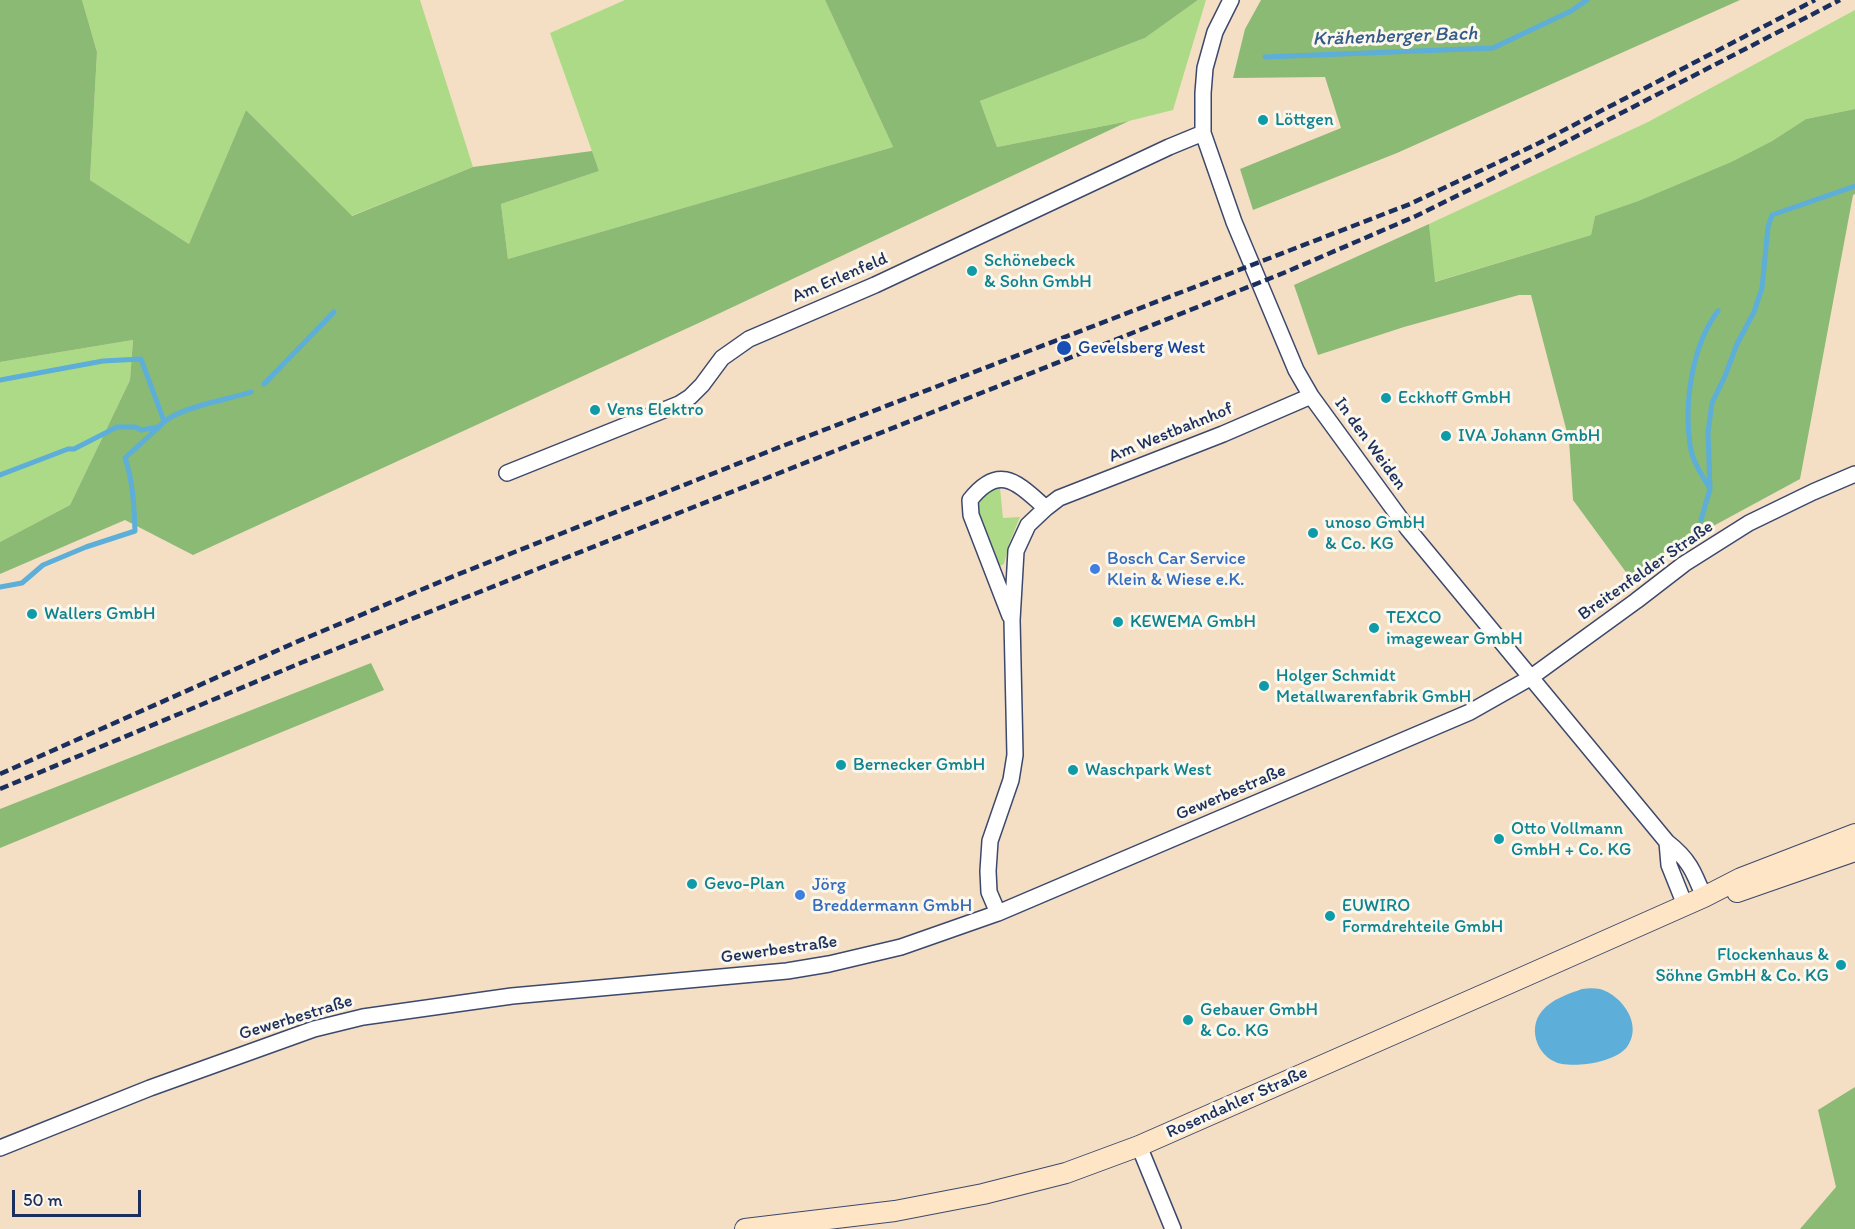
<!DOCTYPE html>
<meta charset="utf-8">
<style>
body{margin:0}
#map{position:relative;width:1855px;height:1229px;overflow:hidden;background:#f5dfc4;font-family:Itim,sans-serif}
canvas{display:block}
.scale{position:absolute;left:12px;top:1190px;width:129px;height:27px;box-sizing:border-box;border:3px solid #1b2f5e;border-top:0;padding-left:8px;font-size:18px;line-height:21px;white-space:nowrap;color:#1b2f5e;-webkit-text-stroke:4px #fbf7ec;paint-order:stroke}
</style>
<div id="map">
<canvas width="1855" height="1229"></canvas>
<div class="scale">50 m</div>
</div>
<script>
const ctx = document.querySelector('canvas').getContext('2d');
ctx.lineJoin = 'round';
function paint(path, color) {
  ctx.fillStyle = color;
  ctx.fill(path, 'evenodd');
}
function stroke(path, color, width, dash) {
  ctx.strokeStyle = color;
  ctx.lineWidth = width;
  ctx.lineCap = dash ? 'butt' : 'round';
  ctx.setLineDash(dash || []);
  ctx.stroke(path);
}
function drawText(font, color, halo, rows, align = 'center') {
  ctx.font = font + ' Itim,sans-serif';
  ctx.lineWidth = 6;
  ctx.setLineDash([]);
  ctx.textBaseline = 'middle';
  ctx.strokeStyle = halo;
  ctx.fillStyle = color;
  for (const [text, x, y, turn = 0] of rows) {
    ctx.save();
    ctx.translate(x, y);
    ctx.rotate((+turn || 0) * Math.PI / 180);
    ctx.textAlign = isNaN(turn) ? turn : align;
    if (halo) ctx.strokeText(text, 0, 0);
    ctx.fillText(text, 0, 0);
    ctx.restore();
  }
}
paint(new Path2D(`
 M82,0h338l53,167 -122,49 -105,-106 -57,134 -99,-64 7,-128z
 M625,0h200l68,147 -385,112 -7,-55 98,-33 -49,-138z
 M1198,0h8l-33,110 -44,11 -132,26 -17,-46 165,-63z
 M1855,10v99l-49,10 -34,22 -41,21 -93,39 -43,15 -4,19 -157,47 -5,-58 219,-102z
 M133,340l-3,40 -60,125 -70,37v-180z
 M1000,488l3,30 17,-1 -11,27 -5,20 -4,2 -2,-2 -19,-49v-12l9,-13z`), '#adda87');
paint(new Path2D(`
 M0,0h82l15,52 -7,128 99,64 57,-134 106,106 121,-49 119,-16 7,20 -98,33 7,55 385,-112 -68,-147h373l-53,38 -165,63 17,46 132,-26 -426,200 -510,234 -68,-35 -125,54v-32l70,-37 60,-125 3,-40 -133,22z
 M1261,0h479l-343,153 -144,57 -13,-41 101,-41 -16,-51 -92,1 12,-49z
 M1855,109v85l-2,1 -53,284 -107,58 -62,42 -58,-79 -4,-60 -38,-145h-12l-115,32 -86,28 -24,-70 135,-61 6,58 156,-47 4,-19 43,-15 93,-39 41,-21 34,-22z
 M371,663l13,27 -384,158v-39z
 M1855,1087v142h-55l36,-42 -18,-77z`), '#8aba74');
paint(new Path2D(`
 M1582,989c6,-1 12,-1 18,0 23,7 43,36 27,58 -12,15 -47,20 -65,17 -23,-4 -36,-34 -20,-53 10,-12 26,-17 40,-22z`), '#5daed8');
stroke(new Path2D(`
 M1265,57l228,-9 78,-37 16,-11
 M0,380l103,-19 38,-2 23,62
 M264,384l70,-72
 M0,475l68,-26h6l43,-22h18l6,3 18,-3c14,-19 68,-27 92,-35
 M1709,487c-8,-13 -17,-27 -19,-42 -6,-43 2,-100 28,-134
 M1701,520l9,-31 -2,-57 4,-29 13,-27 12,-32 17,-32 8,-24 6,-61 4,-12 83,-29
 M0,587l22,-4 21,-18 43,-18 49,-16c-1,-25 -2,-50 -10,-73l34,-31`), '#5daed8', 5);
const street = new Path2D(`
 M1231,0l-16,32 -10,36 -2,25v40l31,89 62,148 15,26 97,133 259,313c22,17 27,30 37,55
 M507,473l172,-69 11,-7 12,-12 20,-27 27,-19 126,-54 294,-138 34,-14
 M1010,616l-39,-101 -1,-15c30,-38 48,-16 76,8
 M1667,842l2,23 16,40
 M998,913l-9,-21 -1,-21 2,-30 21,-61 4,-25 -3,-135 4,-69 12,-26 18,-17 13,-10 164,-64 88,-38
 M1139,1146l34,83
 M0,1148l150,-60 164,-59 49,-12 149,-21 275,-25 42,-7 72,-17 97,-34 472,-201 60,-34 106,-77 48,-37 65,-41 64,-31 42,-18`);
const secondary = new Path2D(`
 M1737,892l118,-41
 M745,1229l150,-18 88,-17 83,-21 73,-27 380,-167 185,-82 37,-19 114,-44`);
stroke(street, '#3c496d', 18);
stroke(secondary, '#3c496d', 22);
stroke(street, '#fff', 15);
stroke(secondary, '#fee5c5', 20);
stroke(new Path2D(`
 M0,774l294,-131 160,-67 331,-131 625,-241 129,-61 276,-143
 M0,789l303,-127 983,-390 130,-56 128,-63 296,-153`), '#1b2f5e', 4.5, [9, 4.5]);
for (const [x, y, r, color] of [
 [1263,120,6,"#0f9aa8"],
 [972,271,6,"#0f9aa8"],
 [1064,348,8,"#1a4fb4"],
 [1386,398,6,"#0f9aa8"],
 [595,410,6,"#0f9aa8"],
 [1446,436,6,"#0f9aa8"],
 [1313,533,6,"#0f9aa8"],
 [1095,569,6,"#3f7fe0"],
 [32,614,6,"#0f9aa8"],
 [1118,622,6,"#0f9aa8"],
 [1374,628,6,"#0f9aa8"],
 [1264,686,6,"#0f9aa8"],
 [841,765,6,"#0f9aa8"],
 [1073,770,6,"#0f9aa8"],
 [1499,839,6,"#0f9aa8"],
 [692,884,6,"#0f9aa8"],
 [800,895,6,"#3f7fe0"],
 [1330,916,6,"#0f9aa8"],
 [1841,965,6,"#0f9aa8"],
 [1188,1020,6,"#0f9aa8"]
]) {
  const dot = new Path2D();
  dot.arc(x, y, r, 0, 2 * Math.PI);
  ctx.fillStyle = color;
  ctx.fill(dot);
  stroke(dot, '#fbf7ec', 2);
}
drawText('18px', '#0d838f', '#fbf7ec', [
 ["Löttgen",1275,120],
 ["Schönebeck",984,261],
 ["& Sohn GmbH",984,282],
 ["Eckhoff GmbH",1398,398],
 ["Vens Elektro",607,410],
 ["IVA Johann GmbH",1458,436],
 ["unoso GmbH",1325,523],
 ["& Co. KG",1325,544],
 ["Wallers GmbH",44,614],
 ["TEXCO",1386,618],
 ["imagewear GmbH",1386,639],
 ["KEWEMA GmbH",1130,622],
 ["Holger Schmidt",1276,676],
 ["Metallwarenfabrik GmbH",1276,697],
 ["Bernecker GmbH",853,765],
 ["Waschpark West",1085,770],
 ["Otto Vollmann",1511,829],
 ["GmbH + Co. KG",1511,850],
 ["Gevo-Plan",704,884],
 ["EUWIRO",1342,906],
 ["Formdrehteile GmbH",1342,927],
 ["Flockenhaus &",1829,955,"right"],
 ["Söhne GmbH & Co. KG",1829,976,"right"],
 ["Gebauer GmbH",1200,1010],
 ["& Co. KG",1200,1031]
], 'left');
drawText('18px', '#1b2f5e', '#fbf7ec', [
 ["Am Erlenfeld",840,278,-23],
 ["Am Westbahnhof",1171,433,-22],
 ["In den Weiden",1370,444,54],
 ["Breitenfelder Straße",1646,571,-35],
 ["Gewerbestraße",1231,793,-23],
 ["Gewerbestraße",779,950,-8],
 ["Gewerbestraße",296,1018,-17],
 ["Rosendahler Straße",1237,1103,-24]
]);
drawText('18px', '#164399', '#fbf7ec', [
 ["Gevelsberg West",1078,348]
], 'left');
drawText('18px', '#366cbe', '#fbf7ec', [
 ["Bosch Car Service",1107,559],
 ["Klein & Wiese e.K.",1107,580],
 ["Jörg",812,885],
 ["Breddermann GmbH",812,906]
], 'left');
drawText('italic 20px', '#325b89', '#fbf7ec', [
 ["Krähenberger Bach",1395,37,-2]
]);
</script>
